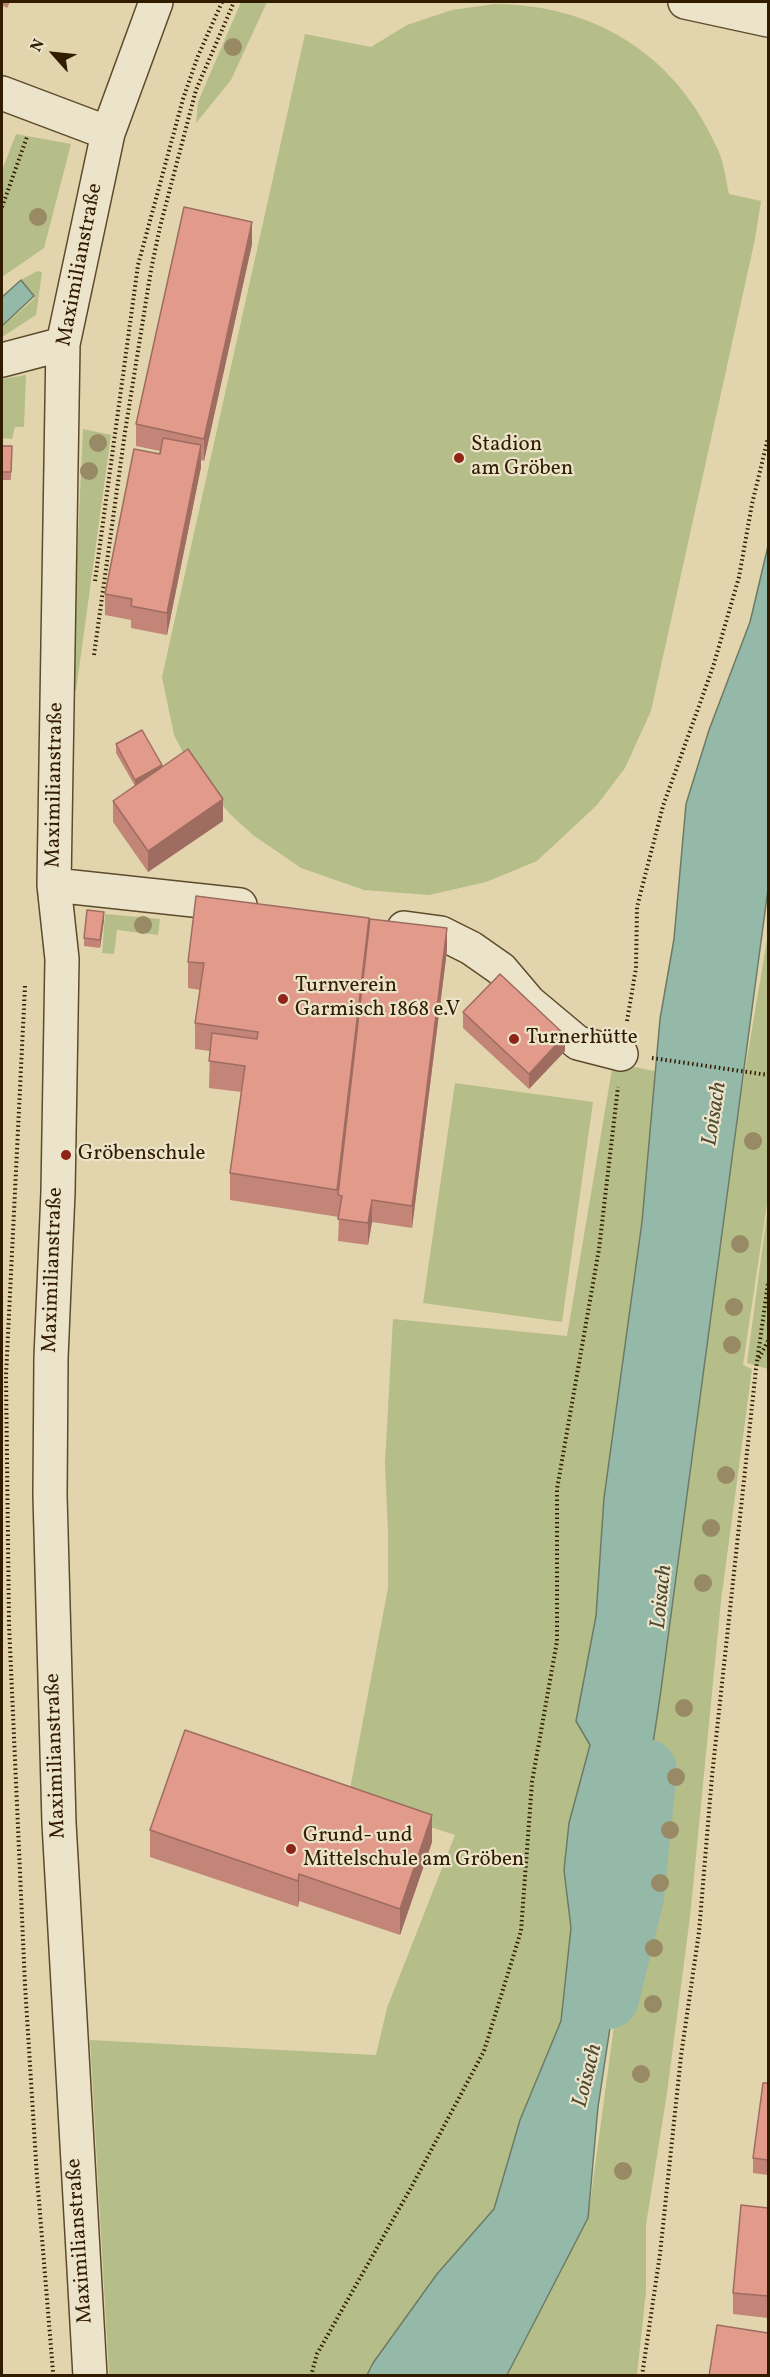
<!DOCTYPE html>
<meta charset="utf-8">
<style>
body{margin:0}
#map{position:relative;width:770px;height:2377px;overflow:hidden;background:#e2d5ad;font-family:Vollkorn,serif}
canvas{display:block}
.frame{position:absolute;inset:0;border:3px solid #311c00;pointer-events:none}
.north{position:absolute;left:24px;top:24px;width:60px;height:60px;-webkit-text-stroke:4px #ece4ca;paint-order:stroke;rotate:297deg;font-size:16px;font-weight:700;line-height:24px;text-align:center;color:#311c00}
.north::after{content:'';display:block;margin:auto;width:21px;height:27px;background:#311c00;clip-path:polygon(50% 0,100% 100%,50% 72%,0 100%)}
</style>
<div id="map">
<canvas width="770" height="2377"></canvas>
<div class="frame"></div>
<div class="north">N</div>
</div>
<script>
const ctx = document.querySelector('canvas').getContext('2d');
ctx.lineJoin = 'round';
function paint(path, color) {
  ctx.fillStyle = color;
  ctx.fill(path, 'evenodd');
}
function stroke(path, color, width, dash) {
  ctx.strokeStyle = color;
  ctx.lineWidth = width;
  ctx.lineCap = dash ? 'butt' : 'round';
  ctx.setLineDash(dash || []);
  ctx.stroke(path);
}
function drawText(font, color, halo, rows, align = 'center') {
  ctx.font = font + ' Vollkorn,serif';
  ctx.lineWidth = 4.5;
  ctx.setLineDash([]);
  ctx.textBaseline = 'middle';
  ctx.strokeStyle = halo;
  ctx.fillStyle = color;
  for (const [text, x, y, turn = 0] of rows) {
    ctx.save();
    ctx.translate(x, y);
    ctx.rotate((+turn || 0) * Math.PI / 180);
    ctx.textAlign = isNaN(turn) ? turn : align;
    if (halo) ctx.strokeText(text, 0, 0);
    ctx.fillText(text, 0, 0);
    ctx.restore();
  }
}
paint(new Path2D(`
 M241,2h26l-36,78 -35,43 2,-21z
 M495,4c102,1 182,52 223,146 6,13 8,30 11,44l32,7 -6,38 -104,472 -26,57 -28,37 -60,56 -51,21 -57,13 -65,-5 -63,-22 -48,-33 -22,-20 -40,-47 -17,-33 -12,-58 143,-643 66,13 36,-22 45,-15z
 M16,134l55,10 -27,104 -42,29v-106z
 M37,271l5,1 -6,43 -34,22v-10l33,-29 -14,-18z
 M26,375l-2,52h-9l-3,12 -10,-1v-59z
 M83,429l28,6 -35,256 -5,-2z
 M105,914l55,5 -2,16 -41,-5 -3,24 -12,-1z
 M768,934v263l-25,168 9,4 -31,232 -31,316 -23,176 -21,132v67l-9,83 -130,1 81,-158 131,-968 23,-162z
 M613,1063l42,8 -13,151 -46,394 -20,105 14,24 -21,78 -5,47 7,58 -10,93 -41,99 -26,89 -57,65 -64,89 -6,12h-258l-19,-335 286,15 11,-47 68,-173 -107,-35 40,-212v-56l-3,-69 8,-144 174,17z
 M455,1083l138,19 -31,220 -139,-19z
 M768,1206v163l-21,-6z`), '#b5bd88');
const water = new Path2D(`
 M21,280l13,16 -32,30v-29z
 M768,546v343l-108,808 -62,410 -10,111 -81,157h-140l6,-12 64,-89 57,-65 26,-89 41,-99 10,-93 -7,-58 5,-47 21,-78 -14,-24 20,-105 8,-118 38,-276 18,-203 14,-80 12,-135 23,-74 41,-108z`);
paint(water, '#95b9a8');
stroke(water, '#6d7a65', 1.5);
stroke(new Path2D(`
 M608,1998l25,-102 13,-126`), '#95b9a8', 62);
const minor = new Path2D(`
 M685,2l83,18
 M2,93l106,40
 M2,360l61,-16
 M54,885l186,20
 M404,928l37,5 30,15 30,21 28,33 49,41 43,11
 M90,2376l-31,-553 -9,-327 1,-138 7,-166 4,-233 -8,-74 9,-541 45,-211 48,-131`);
stroke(minor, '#5d4a2b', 36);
stroke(new Path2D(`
 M2,207l25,-70
 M95,581l43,-316 45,-166 15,-43 24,-54
 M94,655l31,-223 26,-162 9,-43 36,-137 38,-88
 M25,986l-19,390 3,248 16,361 12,192 16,195
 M627,1021l9,-53 1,-61 26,-101 50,-139 26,-90 13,-73 16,-66
 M652,1058l116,17
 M759,1358l9,-17
 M311,2376l6,-22 95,-168 72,-135 37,-120 11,-149 25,-141v-152l42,-240 19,-162
 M642,2376l18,-122 21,-198 18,-124 13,-156 44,-407 12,-86`), '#311c00', 4, [1.5, 3]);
stroke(minor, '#ece4ca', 33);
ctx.fillStyle = '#978a64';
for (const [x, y] of [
 [233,47],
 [38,217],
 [98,443],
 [89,471],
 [143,925],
 [753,1141],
 [740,1244],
 [734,1307],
 [732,1345],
 [726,1475],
 [711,1528],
 [703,1583],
 [684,1708],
 [676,1777],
 [670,1830],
 [660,1883],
 [654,1948],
 [653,2004],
 [641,2074],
 [623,2171]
]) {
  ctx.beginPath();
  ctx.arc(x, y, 9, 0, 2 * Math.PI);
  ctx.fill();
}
paint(new Path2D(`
 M2,2h8l-3,6 -5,-3z
 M252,244l-48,217 -3,-1v7l-34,168 -36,-7v-8l-26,-5v-21l55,-143 -24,-5v-22z
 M2,446h10l-1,34h-9z
 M116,744l46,23 61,54 -75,51 -35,-50v-21l22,-15 -19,-33z
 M104,920l-4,28 -16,-2v-8z
 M369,926l78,24 -35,278 -40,-6 -4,23 -30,-4 1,-24 -109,-17v-27l11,-81 -32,-4 1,-37 -15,-2v-26l5,-33 -12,-2v-26z
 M463,1012l102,39 -36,38 -66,-61z
 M150,1830l282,12 -32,93 -101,-34 -1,6 -148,-50z
 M768,2083v92l-15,-2v-15z
 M768,2208v110l-35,-4v-21z`), '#c28577');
paint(new Path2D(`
 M252,222v22l-48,217v-22z
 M201,445v22l-34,168v-22z
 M162,765v8l-27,15v-8z
 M223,799v22l-75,51v-21z
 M104,912v8l-4,28v-8z
 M447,928v22l-35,278v-22z
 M565,1035v16l-36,38v-15z
 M372,1200v22l-4,23v-22z
 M432,1815v27l-32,93v-26z
 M299,1874v27l-1,6v-26z`), '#9e6c61');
const building = new Path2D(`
 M184,207l68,15 -48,217 -68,-15z
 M163,438l38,7 -34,168 -36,-7 1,-7 -27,-5 29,-145 26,5z
 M2,446h10l-1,26h-9z
 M142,730l20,35 -27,15 -19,-36z
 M188,749l35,50 -75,52 -35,-50z
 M196,896l173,22 -32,272 -107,-17 15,-107 -36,-5 3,-28 45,6 1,-7 -63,-9 9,-60 -16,-1z
 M87,910l17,2 -4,28 -16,-2z
 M370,919l77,9 -35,278 -40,-6 -4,23 -30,-4 4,-23 -4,-1z
 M500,974l65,61 -36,39 -66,-62z
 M185,1730l247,85 -32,94 -101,-35 -1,7 -148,-51z
 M763,2083h5v77l-15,-2z
 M741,2205l27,3v88l-35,-3z
 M717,2325l51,8v43h-59z`);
paint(building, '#e29b8a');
stroke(building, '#9e6c61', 1.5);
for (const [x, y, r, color] of [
 [459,458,6,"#8f2418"],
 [283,999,6,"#8f2418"],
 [514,1039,6,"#8f2418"],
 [66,1155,6,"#8f2418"],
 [291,1849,6,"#8f2418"]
]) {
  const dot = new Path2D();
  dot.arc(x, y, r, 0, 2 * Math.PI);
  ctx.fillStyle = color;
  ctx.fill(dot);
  stroke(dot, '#ece4ca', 2);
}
drawText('21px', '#311c00', '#ece4ca', [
 ["Maximilianstraße",81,265,-79],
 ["Maximilianstraße",56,785,-89],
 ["Maximilianstraße",54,1270,-88],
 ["Maximilianstraße",57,1756,-92],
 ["Maximilianstraße",81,2241,-94]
]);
drawText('21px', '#311c00', '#ece4ca', [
 ["Stadion",471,446],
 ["am Gröben",471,470],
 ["Turnverein",295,987],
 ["Garmisch 1868 e.V",295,1011],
 ["Turnerhütte",526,1039],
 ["Gröbenschule",78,1155],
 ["Grund- und",303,1837],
 ["Mittelschule am Gröben",303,1861]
], 'left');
drawText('italic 22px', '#4f4b32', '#ece4ca', [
 ["Loisach",716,1114,-81],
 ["Loisach",663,1597,-84],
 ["Loisach",589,2076,-76]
]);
</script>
